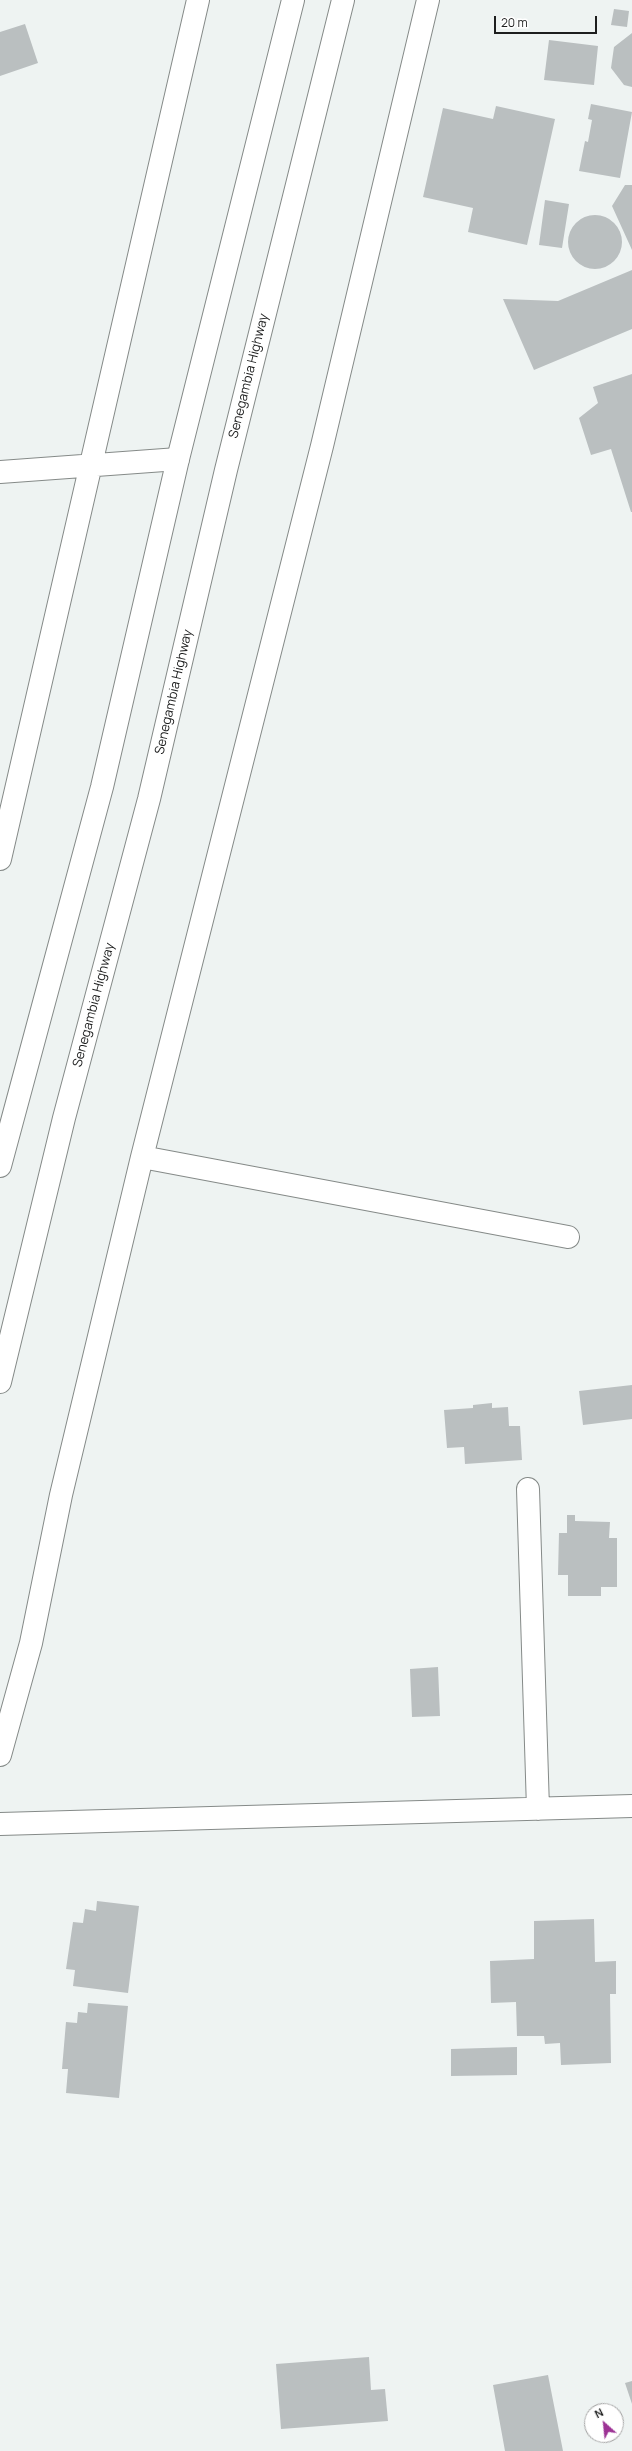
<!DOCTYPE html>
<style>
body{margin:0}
#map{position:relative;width:632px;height:2451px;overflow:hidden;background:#eef3f2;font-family:Manrope,sans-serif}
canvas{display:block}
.north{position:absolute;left:584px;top:2403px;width:40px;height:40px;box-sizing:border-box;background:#fff;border:1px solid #a5a5a5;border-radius:50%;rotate:333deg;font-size:11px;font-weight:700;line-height:16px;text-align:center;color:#1d1e1e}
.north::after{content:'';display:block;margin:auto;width:14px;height:18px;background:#9d3395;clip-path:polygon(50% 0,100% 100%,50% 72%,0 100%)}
.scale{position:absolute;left:494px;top:16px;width:103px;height:18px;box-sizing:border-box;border:2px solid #1d1e1e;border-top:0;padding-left:5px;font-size:12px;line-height:14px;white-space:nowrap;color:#1d1e1e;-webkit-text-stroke:3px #fff;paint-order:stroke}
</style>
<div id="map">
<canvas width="632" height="2451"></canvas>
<div class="north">N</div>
<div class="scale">20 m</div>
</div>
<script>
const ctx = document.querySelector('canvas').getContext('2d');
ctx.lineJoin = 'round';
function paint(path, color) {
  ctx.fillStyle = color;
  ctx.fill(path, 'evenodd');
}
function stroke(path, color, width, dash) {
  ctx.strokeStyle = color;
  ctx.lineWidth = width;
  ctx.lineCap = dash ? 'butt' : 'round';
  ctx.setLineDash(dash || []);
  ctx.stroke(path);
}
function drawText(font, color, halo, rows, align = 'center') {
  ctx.font = font + ' Manrope,sans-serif';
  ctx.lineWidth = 4;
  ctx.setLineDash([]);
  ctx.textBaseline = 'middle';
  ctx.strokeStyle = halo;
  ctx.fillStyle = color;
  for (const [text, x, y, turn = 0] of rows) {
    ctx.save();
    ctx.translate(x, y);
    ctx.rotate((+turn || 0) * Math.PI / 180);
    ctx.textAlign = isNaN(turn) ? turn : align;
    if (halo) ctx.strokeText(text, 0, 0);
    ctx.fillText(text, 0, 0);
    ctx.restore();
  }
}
paint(new Path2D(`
 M614,9l15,2 -2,16 -16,-2z
 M25,24l13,39 -38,13v-44z
 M632,33v54l-8,-2 -13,-17 3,-21z
 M549,40l49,6 -4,39 -50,-5z
 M591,104l41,8 -12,66 -41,-7 6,-30 3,1 4,-22 -4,-1z
 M496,106l59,13 -28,126 -59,-13 5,-24 -50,-11 20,-89 50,11z
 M625,185h7v65l-20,-44z
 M545,200l24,4 -7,44 -23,-3z
 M568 242a27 27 0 1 1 54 0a27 27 0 1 1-54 0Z
 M632,270v59l-98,41 -31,-71 55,2z
 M632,374v138h-1l-20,-63 -20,6 -12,-37 19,-15 -5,-16z
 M632,1385v34l-49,6 -4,-34z
 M492,1403v5l16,-1 1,19h11l2,34 -57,4 -1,-17 -17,1 -3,-38 29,-2v-3z
 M567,1515h8v6l35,1 -1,16h8v49h-16v9h-33v-21h-10l1,-42h8z
 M438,1667l2,49 -28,1 -2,-48z
 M97,1901l42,5 -11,87 -55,-7 2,-16 -9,-1 7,-47 10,1 2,-14 11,2z
 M594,1919l1,43 21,-1v33h-6l1,69 -50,2 -1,-22 -15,1 -1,-8h-27l-1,-34 -25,1 -1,-42 44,-2v-38z
 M88,2003l40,3 -9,92 -53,-5 2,-24h-6l4,-47 11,1 1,-11 9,1z
 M517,2047v28l-66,1v-27z
 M369,2357l2,33 14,-1 3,32 -107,8 -5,-65z
 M548,2375l15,76h-58l-12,-66z
 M632,2381v23l-7,-21z`), '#babfc0');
const minor = new Path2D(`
 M0,472l178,-13
 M0,859l198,-859
 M142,1157l426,80
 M528,1489l10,320
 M0,1755l31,-112 30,-148 81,-338 180,-711 106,-446
 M0,1824l632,-18`);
const major = new Path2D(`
 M0,1166l102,-379 76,-328 115,-459
 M0,1382l64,-264 85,-319 77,-329 117,-470`);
stroke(minor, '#858a88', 24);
stroke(major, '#858a88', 24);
stroke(minor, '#fff', 22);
stroke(major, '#fff', 22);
drawText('13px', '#1d1e1e', '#fff', [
 ["Senegambia Highway",249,376,-76],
 ["Senegambia Highway",174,692,-77],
 ["Senegambia Highway",94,1005,-75]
]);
</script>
